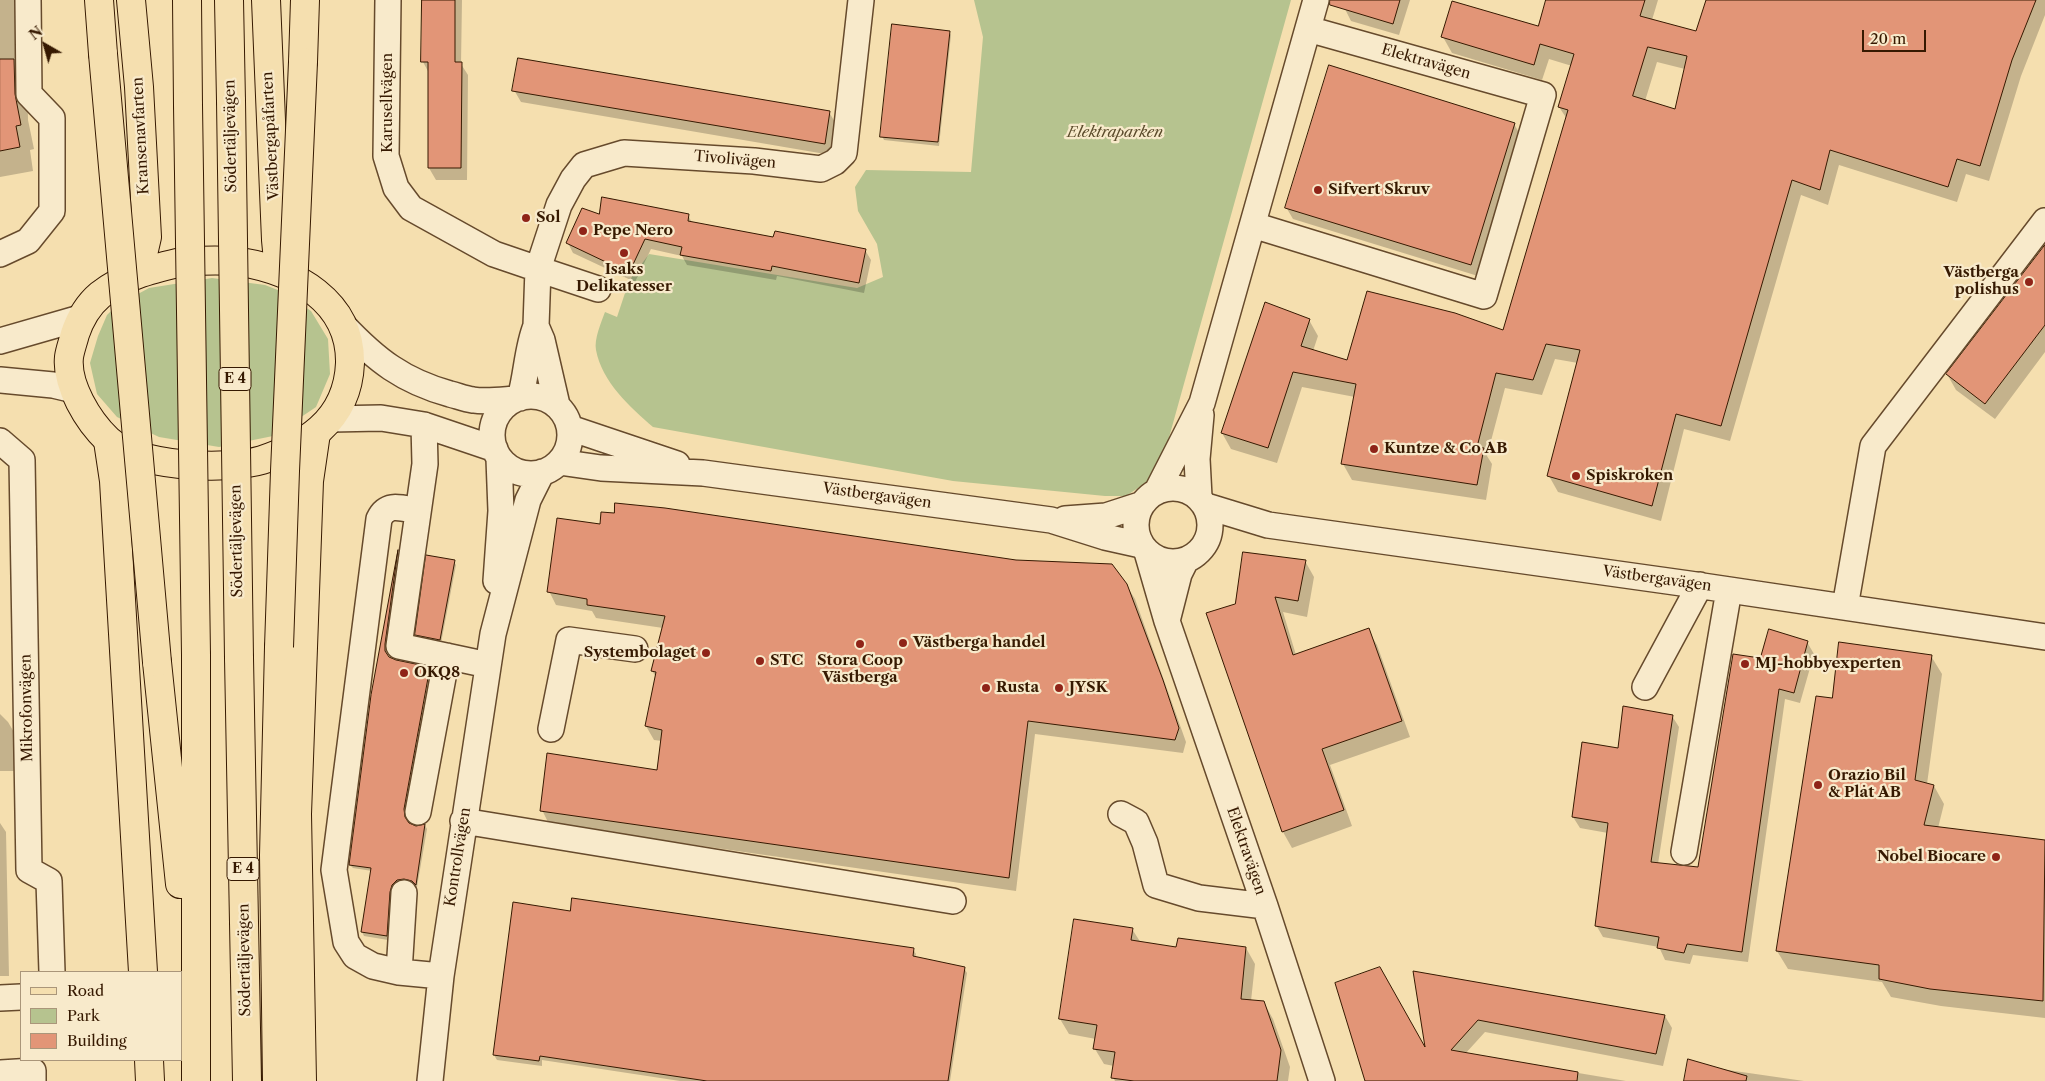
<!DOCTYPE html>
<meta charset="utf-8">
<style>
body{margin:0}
#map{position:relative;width:2045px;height:1081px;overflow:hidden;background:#f5dfaf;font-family:"Libre Caslon Text",serif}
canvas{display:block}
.legend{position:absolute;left:20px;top:971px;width:162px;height:90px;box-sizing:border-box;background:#f8eacb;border:1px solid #aa967a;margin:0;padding:6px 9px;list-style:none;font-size:15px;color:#361901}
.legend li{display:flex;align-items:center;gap:10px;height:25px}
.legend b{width:25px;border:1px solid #aa967a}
.north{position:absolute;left:20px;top:20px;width:50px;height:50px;-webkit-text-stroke:4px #f8eacb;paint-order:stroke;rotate:322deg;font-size:14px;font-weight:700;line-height:20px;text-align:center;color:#361901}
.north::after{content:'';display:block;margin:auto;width:18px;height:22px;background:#361901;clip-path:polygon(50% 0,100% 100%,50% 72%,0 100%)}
.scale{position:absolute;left:1862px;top:30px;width:64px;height:22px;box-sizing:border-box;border:2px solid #361901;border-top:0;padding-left:6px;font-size:15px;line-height:18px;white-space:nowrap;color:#361901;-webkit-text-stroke:4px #f8eacb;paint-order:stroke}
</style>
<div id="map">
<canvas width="2045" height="1081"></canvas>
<ul class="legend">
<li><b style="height:6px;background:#f5dfaf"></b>Road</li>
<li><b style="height:14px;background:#b6c38f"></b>Park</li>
<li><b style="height:14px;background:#e29577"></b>Building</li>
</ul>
<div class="north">N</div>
<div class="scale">20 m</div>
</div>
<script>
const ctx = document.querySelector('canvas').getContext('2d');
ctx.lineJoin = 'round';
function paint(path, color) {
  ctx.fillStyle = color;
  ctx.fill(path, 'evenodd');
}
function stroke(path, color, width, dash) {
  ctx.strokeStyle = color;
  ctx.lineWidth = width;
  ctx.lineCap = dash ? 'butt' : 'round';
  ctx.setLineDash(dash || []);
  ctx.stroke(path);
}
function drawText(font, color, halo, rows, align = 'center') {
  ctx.font = font + ' "Libre Caslon Text",serif';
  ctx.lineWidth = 4.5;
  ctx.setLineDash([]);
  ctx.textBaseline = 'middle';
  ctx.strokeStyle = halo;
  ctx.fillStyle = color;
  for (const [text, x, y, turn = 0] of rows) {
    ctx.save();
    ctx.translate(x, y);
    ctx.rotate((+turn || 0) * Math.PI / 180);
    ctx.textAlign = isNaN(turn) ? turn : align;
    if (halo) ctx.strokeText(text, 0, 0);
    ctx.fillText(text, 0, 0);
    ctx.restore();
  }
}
paint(new Path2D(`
 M974,0h317l-128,459 -13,21 -24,16h-21l-152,-15 -300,-54c-23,-20 -51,-45 -57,-77 -2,-11 5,-27 9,-38l12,5 12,-36 20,-27 208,34 26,-11 -6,-33 -19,-33 -3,-24 11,-17 105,2 12,-135z
 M212,278l53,7 18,7 28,19 17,28 2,35 -14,33 -43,29 -54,11 -60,-10 -42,-20 -20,-23 -7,-31 8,-27 9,-21 9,-9 33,-18z`), '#b6c38f');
paint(new Path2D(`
 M0,0h26l2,120 6,29 -4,1 3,21 -33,6z
 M423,0h39l-1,64 7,11 -1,105h-31l-7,-12v-95l-6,-11z
 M1347,0h63l-11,35 -48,-14 -6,-12z
 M1547,0h111l-6,20 45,13 10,-33h338v15l-24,61 -32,105 -23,-7 -9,28 -118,-37 -11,40 -27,-10 -71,246 -46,-12 -23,92 -103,-29 -9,-16 29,-113 -23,-4 -13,36 -37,-7 -18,68 5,8 -6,36 -134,-20 -9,-16 12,-67 -53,-10 -25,76 -46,-14 -9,-16 87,-113 9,16 -5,15 35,11 156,-31 63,-212 -8,-12 13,-41 -23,-7 -7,21 -90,-27 -9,-16 96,-9zM1657,62l28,7 -9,41 -31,-9z
 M949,32l2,3 -12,111 -55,-6 -2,-4z
 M514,90l315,22 7,12 -5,31 -310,-53z
 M1514,124l7,12 -43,140 -185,-57 -7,-12z
 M688,215l4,8 81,15 92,12 6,10 -7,33 -87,-17 -1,4 -89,-15 -5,-9 -31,-7 -16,33 -62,-29 -5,-10 32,-27z
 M2045,247v105l-50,67 -39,-29 -9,-16z
 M398,554l-11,101 8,6 34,7 3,4 -27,142 1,7 10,6 9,-2 2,4 -10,58 -10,-5 -14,7 -2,8 -3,43 -24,-4 -2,-4 10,-61 -19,-3 -3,-3 22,-169z
 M1305,561l9,16 -7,40 -24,-5 13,43 72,-25 9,15 33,92 -80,28 22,61 -60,22 -9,-16 -75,-218 28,-9z
 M454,562l2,3 -15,78 -23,-5 -2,-4z
 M1126,585l9,14 51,143 -3,11 -148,-19 -19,157 -467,-67 -7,-14 116,-39 4,-30 -8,-1 -8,-14 10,-49 -4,-6 11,-43 -67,-10 -4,-7 -36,-6 -7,-14z
 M1807,642l7,12 -14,49 -15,-4 -37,263 -55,-7 -3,9 -25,-4 -6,-13 -56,-10 -7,-12 12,-92 -28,-5 -7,-11 46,-67 53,-34 7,11 -21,137 41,5 62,-209z
 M1931,656l11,18 -15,110 7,2 10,18 -6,24 107,13v177l-104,-12 -50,-9 -9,-15 -94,-13 -11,-18 56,-251z
 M0,714l8,8 10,17v32h-18z
 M0,823l6,9 3,144h-9z
 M1132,929l9,14 36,6 69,-1 9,16 -4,37 13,2 9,16 17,48 -2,14h-173l-2,-4 1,-11 -10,-2 -9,-15 1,-10 -27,-5 -9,-15z
 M913,949l3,5 -1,4 49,10 3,5 -17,108h-270l-138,-21v6l-45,-6 -3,-5z
 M1414,972l251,44 7,12 -9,38 -178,-34 -20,22 161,27h-260l60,-29z
 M1714,1068l90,13h-119z`), '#0003');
const building = new Path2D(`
 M422,0h33v62h7l-1,106h-33v-106h-7z
 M1330,0h70l-7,24 -63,-19z
 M1546,0h99l-5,16 56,15 10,-31h330l-24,60 -32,106 -23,-7 -9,28 -118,-37 -10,40 -28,-10 -71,246 -45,-12 -24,92 -105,-30 33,-126 -34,-6 -13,36 -37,-7 -19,74 7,1 -7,37 -136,-21 15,-80 -63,-12 -25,76 -47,-15 44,-131 45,17 -9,27 46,14 20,-69 88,22 48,17 65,-220 -10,-3 16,-53 -34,-10 -6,21 -93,-28 11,-36 86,25zM1648,47l39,9 -12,53 -42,-13z
 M892,24l58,7 -12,111 -58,-5z
 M518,58l312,53 -5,33 -313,-53z
 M0,59h14l1,35 6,31 -5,1 4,21 -20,4z
 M1329,65l186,58 -44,142 -186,-57z
 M602,197l87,17 -1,7 85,16 2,-6 91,18 -7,34 -87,-17 -1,5 -91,-16 2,-8 -37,-8 -16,34 -63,-30 16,-35 17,6z
 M2045,245v80l-60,79 -39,-30z
 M615,503l50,5 351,52 96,4 15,20 36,96 16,48 -4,12 -147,-19 -19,157 -469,-67 7,-58 110,17 5,-40 -17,-4 11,-54 -5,-1 14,-55 -78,-11v-6l-40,-7 10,-74 43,6 1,-12 13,1z
 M398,550l-13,94v7l4,6 7,3 34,7 -26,142 1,8 4,6 7,3 9,-2 -9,61 -4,-4 -8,-2 -7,1 -5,5 -2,7 -3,44 -26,-4 10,-64 -22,-3 22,-170z
 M1243,552l63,8 -8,41 -23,-4 18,58 76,-27 33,93 -80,28 22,61 -62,22 -76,-219 29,-9z
 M426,555l29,5 -15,80 -25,-5z
 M1769,629l39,12 -14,52 -15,-4 -37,263 -55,-8 -3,9 -27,-5 2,-11 -64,-11 13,-103 -36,-6 10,-75 36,6 5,-42 50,9 -22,147 47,5 35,-213 27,4z
 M1839,642l93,13 -17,125 19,5 -10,40 121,15 -2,161 -113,-12 -51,-10v-14l-103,-14 40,-255 16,2z
 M572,898l342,50 -1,8 52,11 -17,114h-241l-167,-25 -1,5 -46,-6 20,-153 57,9z
 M1074,919l59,9 -2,12 45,7 2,-9 68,9 -5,52 23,2 17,49 -4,31h-143l-23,-3 4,-26 -22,-3 4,-24 -38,-6z
 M1380,967l45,80 -12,-76 252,44 -9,39 -178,-34 -27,30 127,22 -1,9h-212l-30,-98z
 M1688,1059l59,17 -1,5h-62z`);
paint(building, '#e29577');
stroke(building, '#361901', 1);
const minor = new Path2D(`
 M388,0l-2,156 10,32 15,20 83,46 44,15 -2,57
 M1253,225l231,71 59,-201 -235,-66
 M0,254l28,-13 24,-30v-93l-23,-24 -1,-94
 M598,289l-60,-20 21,-64 14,-26 11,-14 40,-12 130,8 67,8 14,-7 9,-9 17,-153
 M343,325c33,35 60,56 107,69 8,2 15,5 23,6 13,2 28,0 42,-1
 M0,341l80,-23
 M0,380l53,5 21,5
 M492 435a39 39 0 1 1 78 0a39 39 0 1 1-78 0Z
 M520,398c7,-24 7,-50 16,-72l6,14 15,65
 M331,419l50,-1 43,7 71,24
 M424,425l1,39 -26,182 89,19
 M570,428l107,36
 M0,441l22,19 7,410 20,11 3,91
 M559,462l42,6 102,5 348,47 54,17 36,8
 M1136 525a37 37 0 1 1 74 0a37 37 0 1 1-74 0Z
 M1157,491l45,-88 114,-403
 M1199,497l-2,-38 4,-44
 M1206,506l62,19 421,59 356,53
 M417,511c-16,-3 -30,-9 -38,8l-45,351 12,72 9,14 18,10 26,6 42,4
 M1065,519l41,-3 34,-11
 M1147,552l20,69 98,285 57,175
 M496,581l5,-70 -2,-52
 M1845,607l28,-161 172,-225
 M1167,621l12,-47 7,-14
 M1645,687l55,-102
 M551,729l18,-89 66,9
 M418,812l29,-156
 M1121,814l15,8 9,21 11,42 43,13 66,8
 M463,821l490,80
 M1684,852l45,-262
 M399,972l5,-79
 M0,998l21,-1
 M0,1073l33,-2v10
 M430,1081l11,-105 52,-342 35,-134 14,-28`);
const major = new Path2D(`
 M131,0l8,87 8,150 -8,35
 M266,0l10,240 3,31
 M186,261c18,0 37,-2 55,1 54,9 110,39 109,101 -1,26 -11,49 -30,66 -17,15 -36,24 -58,31 -37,11 -125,7 -154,-20 -20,-19 -42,-55 -39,-83 1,-7 4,-15 6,-23 5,-15 12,-28 25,-39 25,-20 55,-27 86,-34z`);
const highway = new Path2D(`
 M99,0l4,54
 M187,0l1,105
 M229,0l2,101
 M303,62l2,-62
 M108,441l6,40 29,491
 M239,658l8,423
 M157,662l23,222
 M149,1060l1,21
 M196,1081v-426
 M277,1081l-3,-226 5,-208
 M302,1081l-5,-267 12,-333 7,-48`);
stroke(minor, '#664a2c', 28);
stroke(major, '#361901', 30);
stroke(highway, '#361901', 30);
stroke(minor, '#f8eacb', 25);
stroke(major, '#f5dfaf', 28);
stroke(highway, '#f5dfaf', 28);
const highwayBridge = new Path2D(`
 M103,54l54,608
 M231,101l8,557
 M188,105l8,550
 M279,647l6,-176 18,-409`);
stroke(highwayBridge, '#361901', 30, []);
stroke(highwayBridge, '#f5dfaf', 28);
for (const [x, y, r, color] of [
 [1318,190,5,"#8f2418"],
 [526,218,5,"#8f2418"],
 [583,231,5,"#8f2418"],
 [624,253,5,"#8f2418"],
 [2029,282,5,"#8f2418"],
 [1374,449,5,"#8f2418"],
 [1576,476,5,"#8f2418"],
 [903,643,5,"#8f2418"],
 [860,644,5,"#8f2418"],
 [706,653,5,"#8f2418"],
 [760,661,5,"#8f2418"],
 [1745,664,5,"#8f2418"],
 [404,673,5,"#8f2418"],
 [986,688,5,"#8f2418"],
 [1059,688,5,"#8f2418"],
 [1818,785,5,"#8f2418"],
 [1996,857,5,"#8f2418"]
]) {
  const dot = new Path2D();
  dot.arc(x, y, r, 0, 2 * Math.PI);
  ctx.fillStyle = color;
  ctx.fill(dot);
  stroke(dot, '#f8eacb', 2);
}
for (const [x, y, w] of [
 [235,379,32],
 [243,869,32]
]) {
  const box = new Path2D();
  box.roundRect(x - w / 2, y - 11.5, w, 23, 4);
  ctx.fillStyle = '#f8eacb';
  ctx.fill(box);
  stroke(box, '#361901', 1);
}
drawText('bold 14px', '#361901', null, [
 ["E 4",235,379],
 ["E 4",243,869]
]);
drawText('15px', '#361901', '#f8eacb', [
 ["Elektravägen",1426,62,16],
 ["Karusellvägen",388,103,-90],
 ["Kransenavfarten",141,136,-93],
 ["Södertäljevägen",231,136,-91],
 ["Västbergapåfarten",271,136,-93],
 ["Tivolivägen",735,160,5],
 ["Västbergavägen",877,496,8],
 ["Södertäljevägen",237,541,-91],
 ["Västbergavägen",1657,579,8],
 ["Mikrofonvägen",27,708,-91],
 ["Elektravägen",1246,851,71],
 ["Kontrollvägen",458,857,-81],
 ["Södertäljevägen",245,960,-91]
]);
drawText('italic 15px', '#5c4c2c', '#f8eacb', [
 ["Elektraparken",1115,133]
]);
drawText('bold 15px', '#361901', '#f8eacb', [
 ["Sifvert Skruv",1328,190],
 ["Sol",536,218],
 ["Pepe Nero",593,231],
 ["Isaks",624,270,"center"],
 ["Delikatesser",624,287,"center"],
 ["Västberga",2019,273,"right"],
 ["polishus",2019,290,"right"],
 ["Kuntze & Co AB",1384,449],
 ["Spiskroken",1586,476],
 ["Västberga handel",913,643],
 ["Systembolaget",696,653,"right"],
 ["STC",770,661],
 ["Stora Coop",860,661,"center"],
 ["Västberga",860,678,"center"],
 ["MJ-hobbyexperten",1755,664],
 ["OKQ8",414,673],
 ["Rusta",996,688],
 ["JYSK",1069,688],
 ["Orazio Bil",1828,776],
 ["& Plåt AB",1828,793],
 ["Nobel Biocare",1986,857,"right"]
], 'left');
</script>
